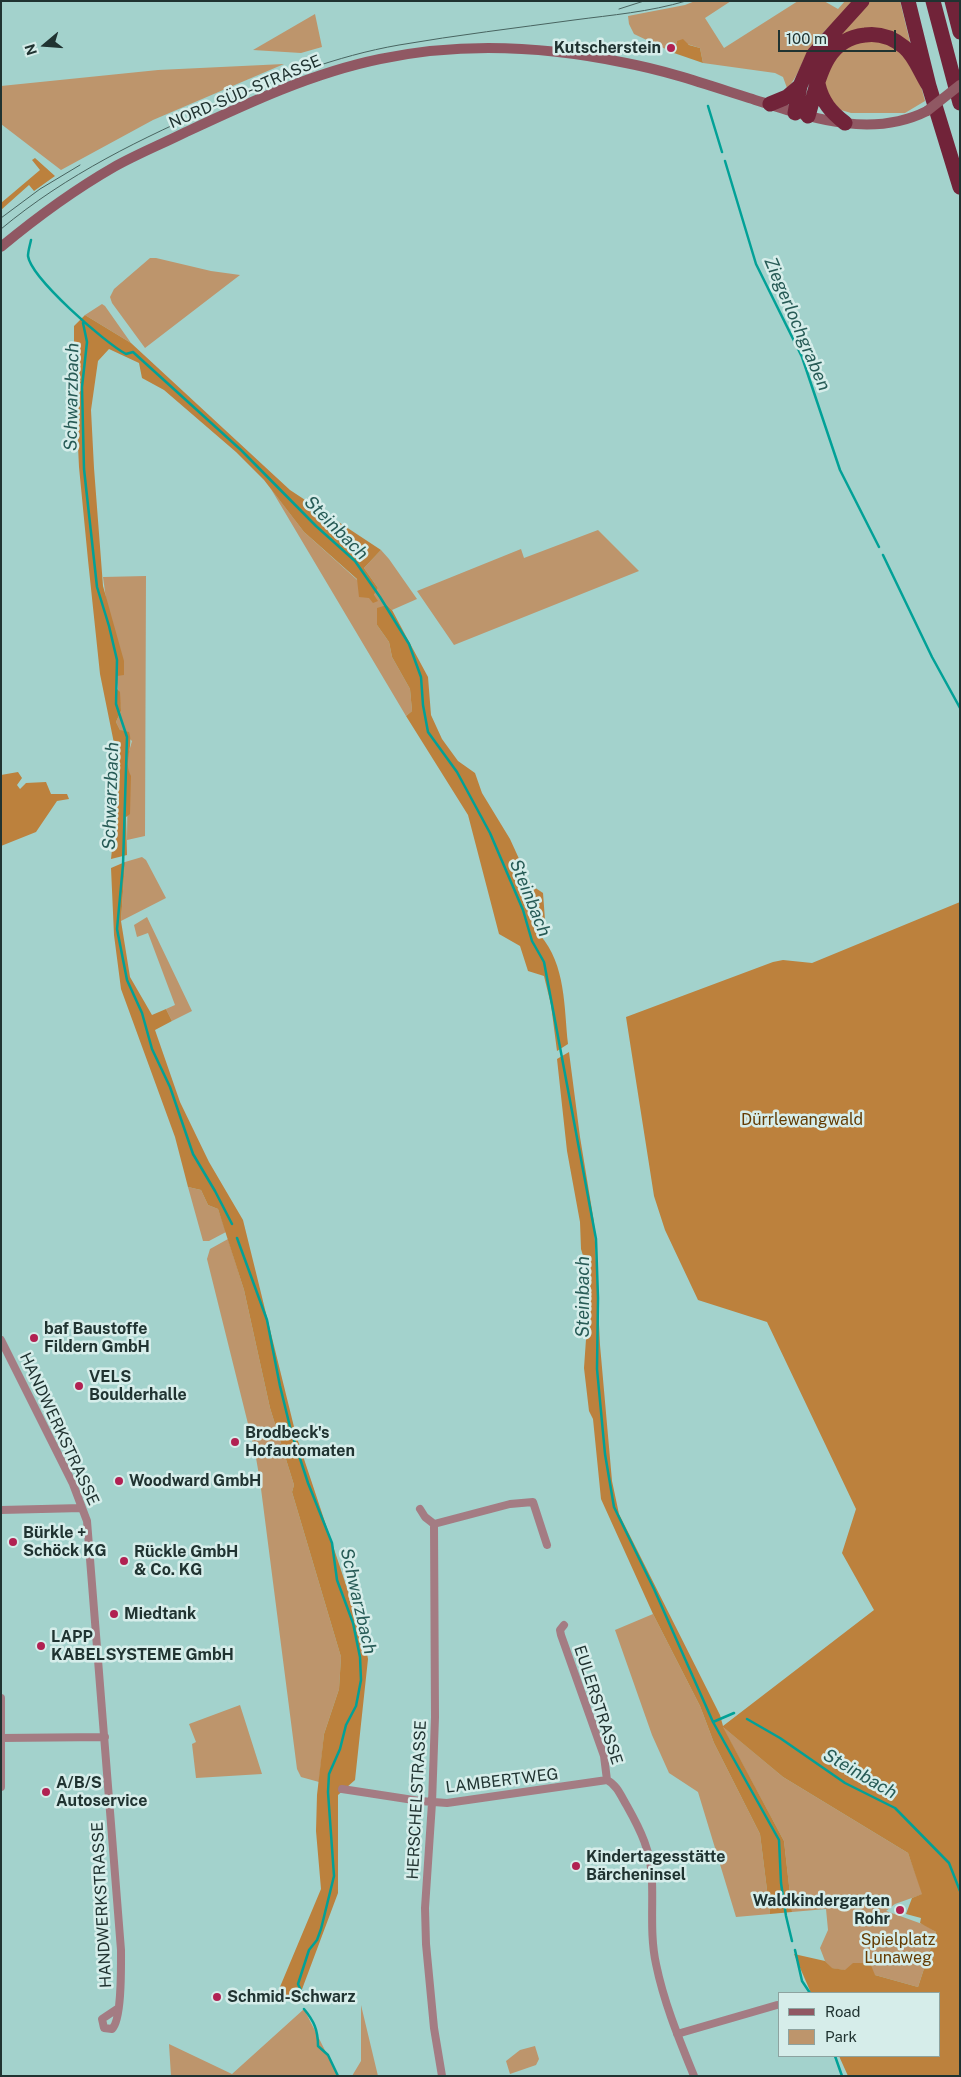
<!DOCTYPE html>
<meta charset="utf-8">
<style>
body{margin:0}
#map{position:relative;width:961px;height:2077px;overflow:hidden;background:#a3d2cc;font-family:"Public Sans",sans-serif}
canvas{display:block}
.frame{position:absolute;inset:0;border:2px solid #203331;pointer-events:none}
.legend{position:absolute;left:778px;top:1992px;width:162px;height:65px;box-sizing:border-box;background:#d6edea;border:1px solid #8da3a0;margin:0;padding:6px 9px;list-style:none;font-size:15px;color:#203331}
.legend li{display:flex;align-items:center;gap:10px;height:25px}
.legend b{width:25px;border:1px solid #8da3a0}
.north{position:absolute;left:20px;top:20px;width:50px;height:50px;-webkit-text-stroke:4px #d6edea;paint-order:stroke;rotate:252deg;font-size:14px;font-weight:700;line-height:20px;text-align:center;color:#203331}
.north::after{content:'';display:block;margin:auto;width:18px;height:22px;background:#203331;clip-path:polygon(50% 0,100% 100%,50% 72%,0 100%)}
.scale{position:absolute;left:778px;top:30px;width:118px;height:22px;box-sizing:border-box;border:2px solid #203331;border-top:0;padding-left:6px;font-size:15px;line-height:18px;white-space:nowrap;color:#203331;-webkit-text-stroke:4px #d6edea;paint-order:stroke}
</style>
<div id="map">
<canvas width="961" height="2077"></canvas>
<div class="frame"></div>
<ul class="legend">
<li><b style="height:6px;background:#905863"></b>Road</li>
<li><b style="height:14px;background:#bd956c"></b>Park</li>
</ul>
<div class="north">N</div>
<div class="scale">100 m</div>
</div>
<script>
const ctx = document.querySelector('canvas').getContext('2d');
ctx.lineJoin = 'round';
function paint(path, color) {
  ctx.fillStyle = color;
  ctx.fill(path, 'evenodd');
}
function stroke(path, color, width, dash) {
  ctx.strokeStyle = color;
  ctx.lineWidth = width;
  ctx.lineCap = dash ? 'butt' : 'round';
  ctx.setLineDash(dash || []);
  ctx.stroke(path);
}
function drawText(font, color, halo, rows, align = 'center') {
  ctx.font = font + ' "Public Sans",sans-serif';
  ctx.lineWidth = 5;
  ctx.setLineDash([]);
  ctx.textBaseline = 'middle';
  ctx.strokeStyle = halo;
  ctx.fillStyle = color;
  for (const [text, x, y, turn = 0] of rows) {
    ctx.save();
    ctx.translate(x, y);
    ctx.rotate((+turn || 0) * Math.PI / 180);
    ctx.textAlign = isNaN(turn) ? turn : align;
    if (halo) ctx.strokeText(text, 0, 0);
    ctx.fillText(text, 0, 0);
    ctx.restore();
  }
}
paint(new Path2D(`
 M695,1h36l-26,17 19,30 74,-47h26l14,8 7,-8h11c-16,16 -34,30 -47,49 -8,12 -11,28 -22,38l-4,-11 -8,-4 -72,-10 -3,-15 -23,-7 -3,12 -40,-19 -5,-10 -1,-8 57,-11z
 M870,1h30l11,45 -11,-7 -65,2z
 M315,14l7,33 -21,6 -48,-3z
 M864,38l35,9 22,39 4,15 -20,12h-54l-10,-3 -16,-16v-24l9,-16z
 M284,64l-131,56 -92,50 -60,-46v-38l157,-16z
 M150,258h6l55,13 29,4 -95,73 -33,-45 -2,-6 4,-8z
 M102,304l3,2 26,37 -46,-28z
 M271,489l33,43 70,63 4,-7 -14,-20 17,-18 8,9 28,40 -25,11 -5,-5 -10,20 12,17 3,15 18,32 2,22 -6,5z
 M598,530l41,41 -185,74 -37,-54 104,-42 3,9z
 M146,576l-1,260 -18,4 1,-85 4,-14 -12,-11 -4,-8 5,-11 -18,-134z
 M142,857l4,3 20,38 -45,23 4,-59z
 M147,917l45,94 -20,10 -6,-12 9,-4 -27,-72 -11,4 -3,-12z
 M188,1187l13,3 7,15 10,4 8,23 -17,9h-6z
 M228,1239l16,51 26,118 24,77 -2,7 49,165 -2,32 -15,45 -5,48 -18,-5 -4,-8 -37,-288 -5,-29 -48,-193 3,-10z
 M653,1614l47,92 14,37 46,91 10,80 -34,3 -38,-125 -29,-19 -17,-38 -37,-105z
 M240,1705l22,69 -66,4 -4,-34 4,-2 -7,-18z
 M722,1726l61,51 125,76 15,41 -28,10 -9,7 39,14 11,7 -18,55 -43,-12 -44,-7 -6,-7 -5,-13 8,-18 -2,-21 -34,3 -8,-71z
 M361,2005l17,71h-26l9,-15z
 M304,2009l34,67h-167l-2,-32 63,30z
 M535,2046l4,13 -3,6 -26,9 -4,-13 14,-11z`), '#bd956c');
paint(new Path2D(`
 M683,39l6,6 11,3 3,15 -29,-10 3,-12z
 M35,158l20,18 -21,15 -5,-6 -28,25v-7l39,-33 -8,-10z
 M85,315l46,28 159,147 91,60 -17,18 14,20 -4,7 4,6 -5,2 -4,-5 -10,-1 -2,-18 -53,-47 -40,-52 -28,-28 -72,-62 -22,-12 -3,-15 -30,-14 -11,12 -7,49 3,58 9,118 21,75v14l-7,1 -1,12 4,4 1,19 -5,11 4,8 9,2c5,14 -6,30 2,44l-1,38 -4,3 1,38 -16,4 9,-86 -20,-99 -12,-114 -9,-93 -5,-103v-38z
 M387,605l5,5 36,67 3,38 11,24 16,22 17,12 7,20 28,46 21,46 12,8 2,27 -5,15c26,30 24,72 28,109l-11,7 -6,-46 -7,-29 -16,-5 -8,-25 -21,-12 -31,-119 -62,-99 6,-5 -2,-22 -18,-32 -3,-15 -12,-17v-17z
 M18,772l4,6 -5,7 3,4 6,-6 20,-1 5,12h16l2,5 -12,2 -21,31 -35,14v-71z
 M125,862l-4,59 9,56 22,38 14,-6 6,12 -17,9 25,72 29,60 34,58 53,215 69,207 3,17 -13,121 -17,15v98l-40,107 -21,-6 44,-105 -5,-58 1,-36 7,-61 15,-45 2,-32 -49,-165 2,-7 -24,-77 -26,-118 -26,-81 -10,-4 -7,-15 -13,-3 -13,-50 -54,-148 -7,-54 -3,-67z
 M960,902v1174h-112l-9,-20h101v-63h-129l-17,-39 31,7 7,7 13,2 8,-7h17l5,12 43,12 18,-55 -16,-9 1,-5 -15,-4 6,-16 10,-4 -14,-41 -125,-76 -60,-50 61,114 8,71 -22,2 -10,-80 -46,-91 -14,-37 -47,-92 -52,-115 -8,-80 -4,-8 -5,-43 3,-43 -4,-6 -1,-22 4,-10 -2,-28 -3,-10 -1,-27 -13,-71 -10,-92 12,-7 11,85 14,85 6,123 12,136 7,33 101,201 3,11 151,-116 -32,-57 14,-44 -89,-187 -69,-22 -33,-70 -11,-34 -28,-179 147,-55 10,-2 29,3z`), '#bc813d');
stroke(new Path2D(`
 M708,106l14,46
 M725,161l31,103 46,93 38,113 39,77
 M31,240c-1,5 -3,11 -3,16 3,22 77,87 98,98l7,-2 108,98 75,76 39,35 25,36 29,47 12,33 2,28 5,27 29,40 33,61 33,77 9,31 12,21 52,277 2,59 -1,71 8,85 9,53 40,82 59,133 66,118 2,43 5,33 6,25
 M83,323l4,19 -5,45 2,82 13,118 12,39 8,34 -1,44 11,33 -4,128 -6,64 10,51 15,33 10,36 18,38 23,67 22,37 17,33
 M883,555l49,102 28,51
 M237,1238l30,82 13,66 11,45 17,52 24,60 5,37 16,43 7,34 1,23 -5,26 -10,19 -6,24 -11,25 -1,18 6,84 -13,53 -4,11 -8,10 -11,34 7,16
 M747,1719l33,19 65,45 50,25 54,55 11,28
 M713,1722l21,-9
 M795,1950l7,31 8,12
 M304,2009c10,12 14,21 14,37l10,9 10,21
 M835,2056l7,20`), '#02a197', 2.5);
stroke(new Path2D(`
 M1,1340l72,144 14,37 34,429c0,16 1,70 -9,79l-8,-1 -2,-9 15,-10
 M420,1509l5,8 9,7
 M1,1510l81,-2
 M434,1524l1,193 -3,86 -7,105 1,36 8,84 8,48
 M434,1524l76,-20 23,-2 14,43
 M564,1625l-4,5 1,5 43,121 3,24
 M1,1698v89
 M1,1738l104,-1
 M607,1780c10,5 14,16 20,26 13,23 25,47 25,75 1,28 -2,55 4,83 8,39 23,75 38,112
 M342,1789l78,12 27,2 160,-23
 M677,2034l100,-29`), '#a47c83', 8);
stroke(new Path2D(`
 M1,247c36,-30 73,-57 113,-80 23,-13 48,-23 72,-35 62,-29 126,-59 194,-73 80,-17 165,-13 246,4 42,8 82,22 123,35 58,18 120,42 178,13`), '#905863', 10);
stroke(new Path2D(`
 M908,1l21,85 31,101
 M933,1l27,102
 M952,1l8,31
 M818,84c4,18 13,28 27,39
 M770,104l17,-7 13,-11
 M795,113l5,-27 14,-32 48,-53
 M808,116c10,-33 15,-77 57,-81 14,-2 28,3 39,12 11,9 17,27 25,39`), '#712339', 15);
stroke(new Path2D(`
 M619,9l25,-8
 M1,218l39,-29 40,-24
 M1,229c66,-55 141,-91 219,-125 58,-25 116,-48 179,-59 58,-10 117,-17 175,-25 38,-5 75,-8 112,-19`), '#486460', 1);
stroke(new Path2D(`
 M927,111l33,-26`), '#905863', 10);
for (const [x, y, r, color] of [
 [671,48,5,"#b12152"],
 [34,1338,5,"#b12152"],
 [79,1386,5,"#b12152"],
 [235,1442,5,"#b12152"],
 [119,1481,5,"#b12152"],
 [13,1542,5,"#b12152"],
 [124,1561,5,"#b12152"],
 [114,1614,5,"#b12152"],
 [41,1646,5,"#b12152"],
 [46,1792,5,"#b12152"],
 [576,1866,5,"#b12152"],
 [900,1910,5,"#b12152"],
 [217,1997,5,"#b12152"]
]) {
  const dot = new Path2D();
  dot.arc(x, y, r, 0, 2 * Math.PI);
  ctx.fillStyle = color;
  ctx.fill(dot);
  stroke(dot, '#d6edea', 2);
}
drawText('bold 16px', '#203331', '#d6edea', [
 ["Kutscherstein",661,48,"right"],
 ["baf Baustoffe",44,1329],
 ["Fildern GmbH",44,1347],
 ["VELS",89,1377],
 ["Boulderhalle",89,1395],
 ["Brodbeck's",245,1433],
 ["Hofautomaten",245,1451],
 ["Woodward GmbH",129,1481],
 ["Bürkle +",23,1533],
 ["Schöck KG",23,1551],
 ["Rückle GmbH",134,1552],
 ["& Co. KG",134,1570],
 ["Miedtank",124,1614],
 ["LAPP",51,1637],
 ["KABELSYSTEME GmbH",51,1655],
 ["A/B/S",56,1783],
 ["Autoservice",56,1801],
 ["Kindertagesstätte",586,1857],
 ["Bärcheninsel",586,1875],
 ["Waldkindergarten",890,1901,"right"],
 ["Rohr",890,1919,"right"],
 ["Schmid-Schwarz",227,1997]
], 'left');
drawText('16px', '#203331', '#d6edea', [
 ["NORD-SÜD-STRASSE",245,92,-23],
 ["HANDWERKSTRASSE",59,1429,65],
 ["EULERSTRASSE",598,1705,72],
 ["LAMBERTWEG",502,1781,-7],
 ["HERSCHELSTRASSE",417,1800,-87],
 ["HANDWERKSTRASSE",102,1905,-93]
]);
drawText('16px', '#633b03', '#d6edea', [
 ["Dürrlewangwald",802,1120],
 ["Spielplatz",898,1940],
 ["Lunaweg",898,1958]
]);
drawText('italic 18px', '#275b56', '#d6edea', [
 ["Ziegerlochgraben",797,324,67],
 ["Schwarzbach",72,397,-89],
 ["Steinbach",336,528,45],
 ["Schwarzbach",111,796,-88],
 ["Steinbach",530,898,68],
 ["Steinbach",583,1297,-90],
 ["Schwarzbach",358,1601,77],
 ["Steinbach",860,1774,30]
]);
</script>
